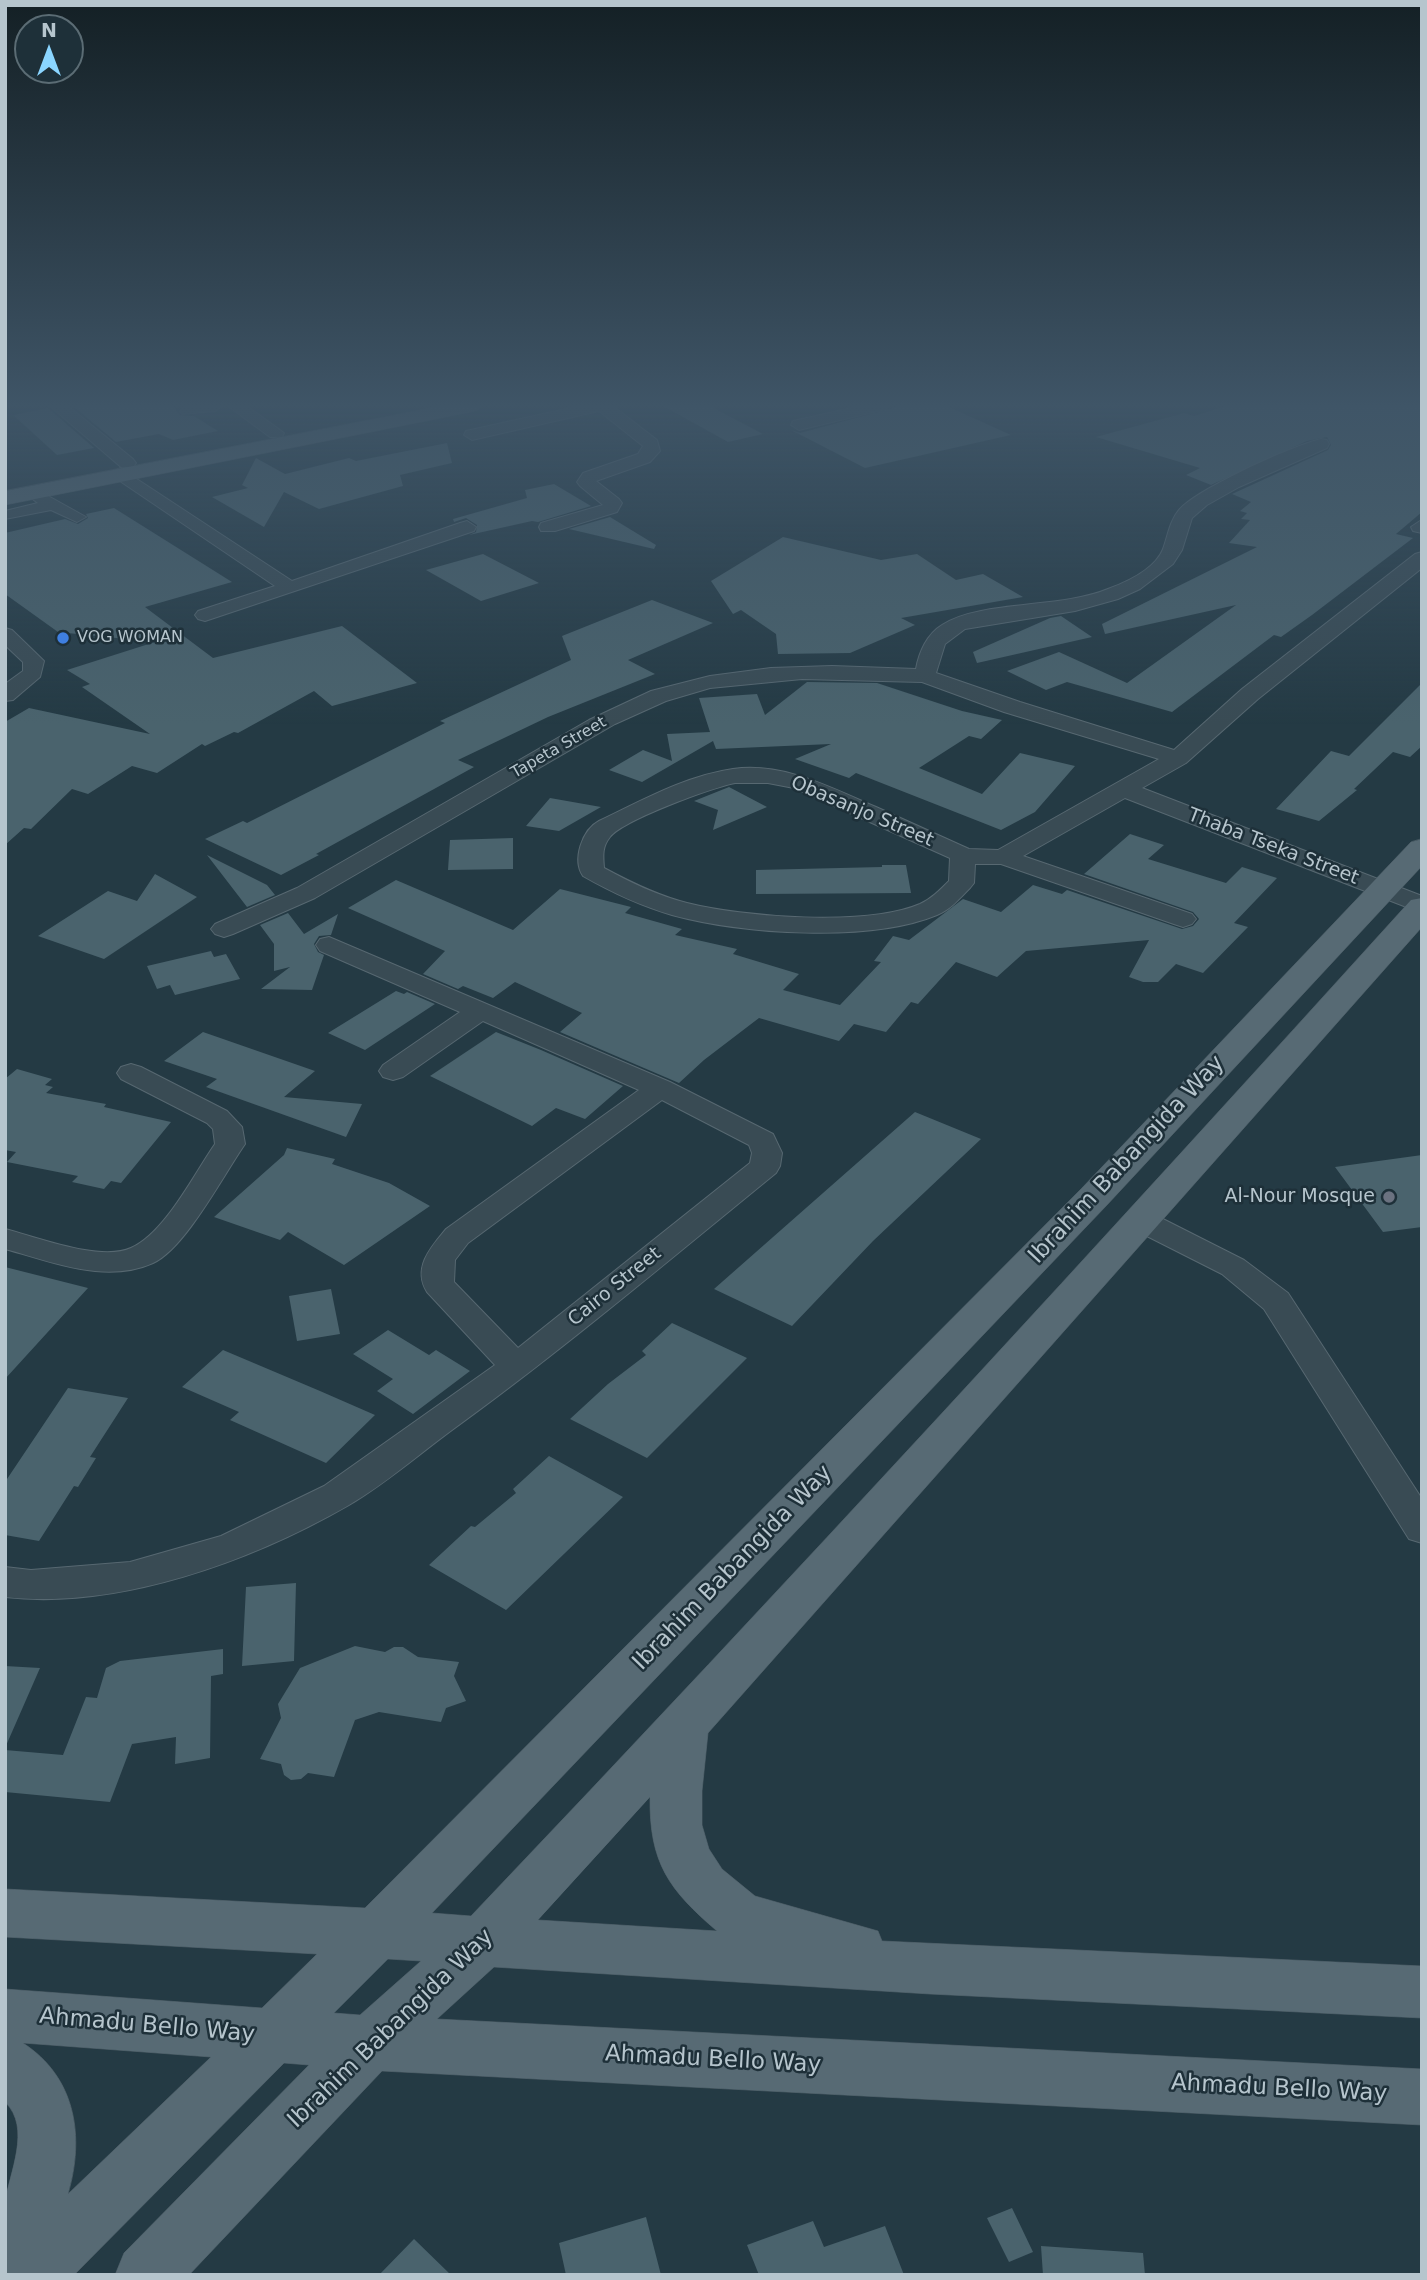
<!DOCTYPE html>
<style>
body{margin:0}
#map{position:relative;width:1427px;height:2280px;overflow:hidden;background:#243a44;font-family:"DejaVu Sans",sans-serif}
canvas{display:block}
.frame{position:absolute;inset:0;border:7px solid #b6c5cd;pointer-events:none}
.north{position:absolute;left:14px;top:14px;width:70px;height:70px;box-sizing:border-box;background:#1e3039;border:2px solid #5b6c74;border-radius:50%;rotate:0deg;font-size:19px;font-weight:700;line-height:28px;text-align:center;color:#b6c5cd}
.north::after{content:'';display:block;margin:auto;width:24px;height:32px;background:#8ad5ff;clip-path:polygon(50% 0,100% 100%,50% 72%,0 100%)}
</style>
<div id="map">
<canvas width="1427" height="2280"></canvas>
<div class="frame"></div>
<div class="north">N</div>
</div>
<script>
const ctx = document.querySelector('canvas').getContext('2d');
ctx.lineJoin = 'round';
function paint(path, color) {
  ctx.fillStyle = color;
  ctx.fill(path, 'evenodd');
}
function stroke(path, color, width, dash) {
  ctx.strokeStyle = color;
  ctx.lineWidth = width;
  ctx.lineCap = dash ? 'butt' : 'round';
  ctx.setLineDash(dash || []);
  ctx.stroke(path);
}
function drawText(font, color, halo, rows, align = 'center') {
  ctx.font = font + ' "DejaVu Sans",sans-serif';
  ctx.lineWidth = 5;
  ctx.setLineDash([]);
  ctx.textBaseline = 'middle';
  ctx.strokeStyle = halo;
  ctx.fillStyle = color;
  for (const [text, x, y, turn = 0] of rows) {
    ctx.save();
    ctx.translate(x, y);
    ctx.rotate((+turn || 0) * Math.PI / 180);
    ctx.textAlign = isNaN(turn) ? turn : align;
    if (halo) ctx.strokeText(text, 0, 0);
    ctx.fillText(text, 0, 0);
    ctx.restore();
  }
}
paint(new Path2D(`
 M81,406h92l7,9 14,1 24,15 -45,9 -14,-6 -43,8 -42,-35z
 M663,406h47l53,28 -35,8z
 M900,406h47l64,29 -146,33 -74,-38 9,3z
 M1226,406h196v106l-26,22 17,4 -101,77 -31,22 -7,-2 -102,77 -105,-30 -21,8 -39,-19 52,-19 68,31 109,-78 -131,29 -3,-10 155,-77 -28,-4 21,-23 -9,-1 6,-6 -7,-2 11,-9 -19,-8 96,-44 3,-5 -4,-8 -20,4 -96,44 -25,-10 14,-7 -104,-31 88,-24 10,3z
 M48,408l45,39 1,1 -37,7 -44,-40z
 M447,443l5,20 -52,12 3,11 -84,23 -35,-17 -20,35 -52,-30 36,-9 -6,-3 14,-27 29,16 64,-16 7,3z
 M554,484l37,22 -53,16 -6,-1 -63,14 7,-3 1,-7 -11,-7 -12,4 -1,-3 74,-21 -2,-8z
 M114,508l118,74 -87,25 68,51 129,-32 75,57 -85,23 -18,-15 -76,42 -4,-1 -29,14 -3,-2 -45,29 -25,-7 -44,28 -16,-5 -41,40 -7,-1 -19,17v-123l24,-14 121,26 -68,-47 8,-3 -23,-14 88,-28 -97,-10 -53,-38v-61l60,-14 13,5 10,-6 -2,-4z
 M610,517l46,28 -2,4 -85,-20z
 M783,537l98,23 36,-6 39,26 27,-6 40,23 -122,21 14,7 -65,28 -72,1 -2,-20 -35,-24 -8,4 -22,-33z
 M483,554l56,29 -58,18 -55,-31z
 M652,600l61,23 -85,37 27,14 -107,43 -90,43 16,7 -158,87 3,1 -38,20 -76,-36 38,-18 4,2 198,-100 -5,-2 131,-61 -9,-24z
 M1061,616l31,21 -115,26 -4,-11 77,-34z
 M807,682l70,1 85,28 40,9 -21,19 -12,-3 -50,32 63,26 38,-41 55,13 -40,46 -34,18 -145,-57 -7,5 -54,-19 36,-15 -115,5 -3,-8 -71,41 -33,-12 34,-20 29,11 -5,-27 43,-2 -11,-34 58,-4 8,21z
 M1422,683v63l-12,11 -17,-5 -39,37 3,1 -38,31 -43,-12 55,-58 18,5z
 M729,787l38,20 -54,23 5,-20 -24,-9z
 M550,798l51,9 -42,24 -33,-5z
 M1130,834l34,11 -16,14 78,24 16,-16 35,11 -43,45 14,4 -45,46 -27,-9 -18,18h-15l-14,-5 20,-37 -123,11 -29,26 -41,-15 -38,42 -7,-2 -25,30 -32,-8 -15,17 -80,-23 -55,42 -25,23 -119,-51 22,-19 -67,-31 -22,16 -30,-12 -5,3 -35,-15 22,-23 -97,-43 48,-28 117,50 47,-41 71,18 -6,6 57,16 -7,6 62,14 -4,5 66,20 -16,16 57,15 41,-43 -7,-1 19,-25 16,4 54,-41 38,13 32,-27 29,9 5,-4 115,39 11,-3 6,-7 -6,-7 -109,-38z
 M513,838v31l-65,1 2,-30z
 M207,855l60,30 8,10 -28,12z
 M882,865h24l5,28 -155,1v-24l126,-3z
 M155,874l42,23 -93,62 -66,-23 70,-45 29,10z
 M288,913l16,21 34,-20 -7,21 -12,1 -5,8 4,8 6,3 -12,35 -51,-1 29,-22 -16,4v-27l-14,-19z
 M211,951l3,6 12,-3 14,25 -65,16 -5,-10 -13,4 -10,-23z
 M396,991l8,3 3,-2 28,12 -70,46 -37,-17z
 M203,1032l112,39 -31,26 78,7 -16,33 -140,-50 11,-8 -53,-18z
 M496,1032l45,18 82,36 -38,33 -29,-11 -24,18 -102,-50z
 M17,1069l35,10 -7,6 8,2 -7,6 60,11 -2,3 67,15 -50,61 -10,-2 -7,8 -32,-7 6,-6 -71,-14 9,-10 -11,-2v-71z
 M915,1112l66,27 -108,102 -81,85 -78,-37z
 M287,1148l48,11 -3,5 57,19 41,23 -86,59 -56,-33 -8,8 -66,-23 70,-62z
 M1422,1155v72l-39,5 -48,-65z
 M5,1267l83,21 -83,91z
 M331,1289l9,45 -43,7 -8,-45z
 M672,1323l75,35 -100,100 -77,-39 38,-35 38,-29 -4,-4z
 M388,1330l41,25 7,-5 34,21 -57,43 -36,-23 16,-12 -40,-25z
 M223,1350l97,41 55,24 -49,48 -96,-43 9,-8 -57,-25z
 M68,1388l60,10 -38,59 6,1 -18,29 -4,-1 -35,55 -34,-6v-53z
 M549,1456l74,41 -117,113 -77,-45 42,-39 4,1 41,-34 -3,-4z
 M296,1583l-2,78 -52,5 4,-79z
 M355,1646l30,6 9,-5h9l15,10 41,5 -5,14 12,25 -20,7 -5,14 -62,-10 -24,8 -21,57 -26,-4 -7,6 -10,1 -7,-5 -3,-11 -21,-5 21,-41 -3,-14 22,-36z
 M223,1649v25l-12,2 -1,82 -35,6 1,-27 -44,7 -22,58 -105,-10v-42l58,5 23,-58 11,1 9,-30 14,-7z
 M5,1666l35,2 -35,80z
 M1012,2208l21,44 -24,10 -22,-44z
 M646,2217l15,58h-95l-7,-32z
 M813,2221l11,26 61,-21 19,49h-145l-12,-30z
 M414,2239l37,36h-72z
 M1041,2246l102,7 2,22h-102z`), '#4a636d');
const minor = new Path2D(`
 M50,406h18l65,53 3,4 -3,4h-12z
 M189,406h34l-8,5 -33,3 -2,-3 2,-3z
 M228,406h19l37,27 -2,4h-12z
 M579,406h34l44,34 3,11 -10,11 -54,19 23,18 3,4 -5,9 -62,19h-14l-2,-4 2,-4 62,-18 -23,-19 -3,-4 6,-9 55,-19 5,-8 -44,-35 -127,29 -8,-5 2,-4z
 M860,406h28l-2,3 -87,21 -8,-5 2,-4z
 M1321,439l6,1 2,4 -2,4 -88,39 -32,18 -15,13 -10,32 -9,14 -33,25 -22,10 -43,12 -110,18 -20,15 -9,29 84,29 154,48 68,-61 173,-135 7,-2v16l-164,131 -72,64 -44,25 280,108v17l-297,-115 -102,58 169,58 4,5 -4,5 -9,3 -9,-3 -173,-60h-26l-1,19 -4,5c-10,10 -20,22 -33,27 -68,28 -195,19 -265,0 -31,-9 -61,-23 -89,-39 -11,-16 -1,-46 16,-55 44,-21 86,-45 134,-52 51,-7 98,19 143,38 31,14 62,28 93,42l29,1 161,-91 -155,-47 -82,-30 -120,-3 -92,9 -44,13 -51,23 -300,174 -82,36 -9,3 -9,-3 -4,-5 4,-5 82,-36 292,-168 62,-29 59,-15 61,-8 61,-2 84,3c3,-17 11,-35 26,-44 39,-25 118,-16 166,-36 19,-7 47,-20 55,-40 5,-13 6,-27 16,-39 18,-21 113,-64 142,-71zM735,783h33l26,5 156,70 -1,23c-9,9 -18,18 -29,23 -54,23 -177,13 -233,-1 -29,-7 -57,-21 -83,-35 -1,-13 -2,-21 6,-31 13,-17 101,-49 125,-54z
 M120,468l172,113 168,-58 7,-2 9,6 -2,4 -269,90 -7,-2 -3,-4 3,-4 77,-25 -161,-109 -3,-4z
 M32,487l54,30 -9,5 -26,-12 -46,9v-8l33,-8 -15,-11z
 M1420,521l2,12 -9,-2 -2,-4z
 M5,628l7,2 32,31 -4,16 -27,23 -8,1v-17l18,-13v-9l-18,-17z
 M329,937l341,145 103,52 9,19 -2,13 -4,7c-107,87 -212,176 -324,257 -34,25 -67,54 -103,75 -97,56 -231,105 -344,92v-30l26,3 99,-8 91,-26 103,-50 171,-121 -68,-73c-15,-24 4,-45 19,-63l193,-139 -156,-69 -80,56 -10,3 -10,-3 -4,-6 4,-6 77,-53 -140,-61 -4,-6 4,-6zM662,1100l87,45 3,8 -2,10 -232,185 -64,-66 1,-22 13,-17z
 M131,1064l10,3 86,44 15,16 3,17c-21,30 -60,105 -92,119 -18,8 -39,10 -58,8 -31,-3 -60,-14 -90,-22v-20c32,8 95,33 126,19 34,-15 63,-74 84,-104l-2,-15 -6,-6 -86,-44 -4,-6 4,-6z
 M1142,1211l11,3 91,46 44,33 134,206v44l-13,-4 -145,-230 -42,-35 -91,-46 -5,-7 5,-7z`);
const major = new Path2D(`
 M441,406h40l-3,4 -7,2 -466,93v-14z
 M1422,839v27l-315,339 -675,708 39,3c318,-334 630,-674 940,-1016l11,-2v29l-714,806 -6,58v34l7,24 13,20 33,27 123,35 4,10 540,25v52l-492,-24 -436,-27 -57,52 985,50v56l-1040,-54 -193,204h-74l9,-22 185,-188 -25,-2 -210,212h-69c0,-24 -3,-49 0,-72 4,-30 27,-75 0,-101v-113l257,19 55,-54 -312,-17v-48l360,19 716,-719 330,-347zM650,1797c-1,66 19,93 67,134l-179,-11zM388,1959l33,2 -61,54 -26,-2zM23,2043l188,14 -143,137c17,-57 8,-117 -45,-151z`);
stroke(minor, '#576871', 2);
stroke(major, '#465760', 1);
paint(minor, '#394b54');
paint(major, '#576a74');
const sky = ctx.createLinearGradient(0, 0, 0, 725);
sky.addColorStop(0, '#142025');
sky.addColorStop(0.56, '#3f5567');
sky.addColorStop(1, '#3f556700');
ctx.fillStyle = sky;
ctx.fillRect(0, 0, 1427, 725);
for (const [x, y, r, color] of [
 [63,638,7,"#3f7fe0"],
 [1389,1197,7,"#6b7280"]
]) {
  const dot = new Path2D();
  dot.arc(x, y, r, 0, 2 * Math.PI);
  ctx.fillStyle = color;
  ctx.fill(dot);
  stroke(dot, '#1e3039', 2.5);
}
drawText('16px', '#b6c5cd', '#1e3039', [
 ["VOG WOMAN",77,638]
], 'left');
drawText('16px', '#b6c5cd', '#1e3039', [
 ["Tapeta Street",559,748,-30]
]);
drawText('19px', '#b6c5cd', '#1e3039', [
 ["Obasanjo Street",862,812,23],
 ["Thaba Tseka Street",1273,847,21],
 ["Cairo Street",615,1287,-39]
]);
drawText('19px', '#b6c5cd', '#1e3039', [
 ["Al-Nour Mosque",1375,1197]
], 'right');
drawText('23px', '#b6c5cd', '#1e3039', [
 ["Ibrahim Babangida Way",1127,1160,-47],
 ["Ibrahim Babangida Way",733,1568,-46],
 ["Ahmadu Bello Way",147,2026,5],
 ["Ibrahim Babangida Way",391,2029,-44],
 ["Ahmadu Bello Way",713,2060,3],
 ["Ahmadu Bello Way",1279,2089,3]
]);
</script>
